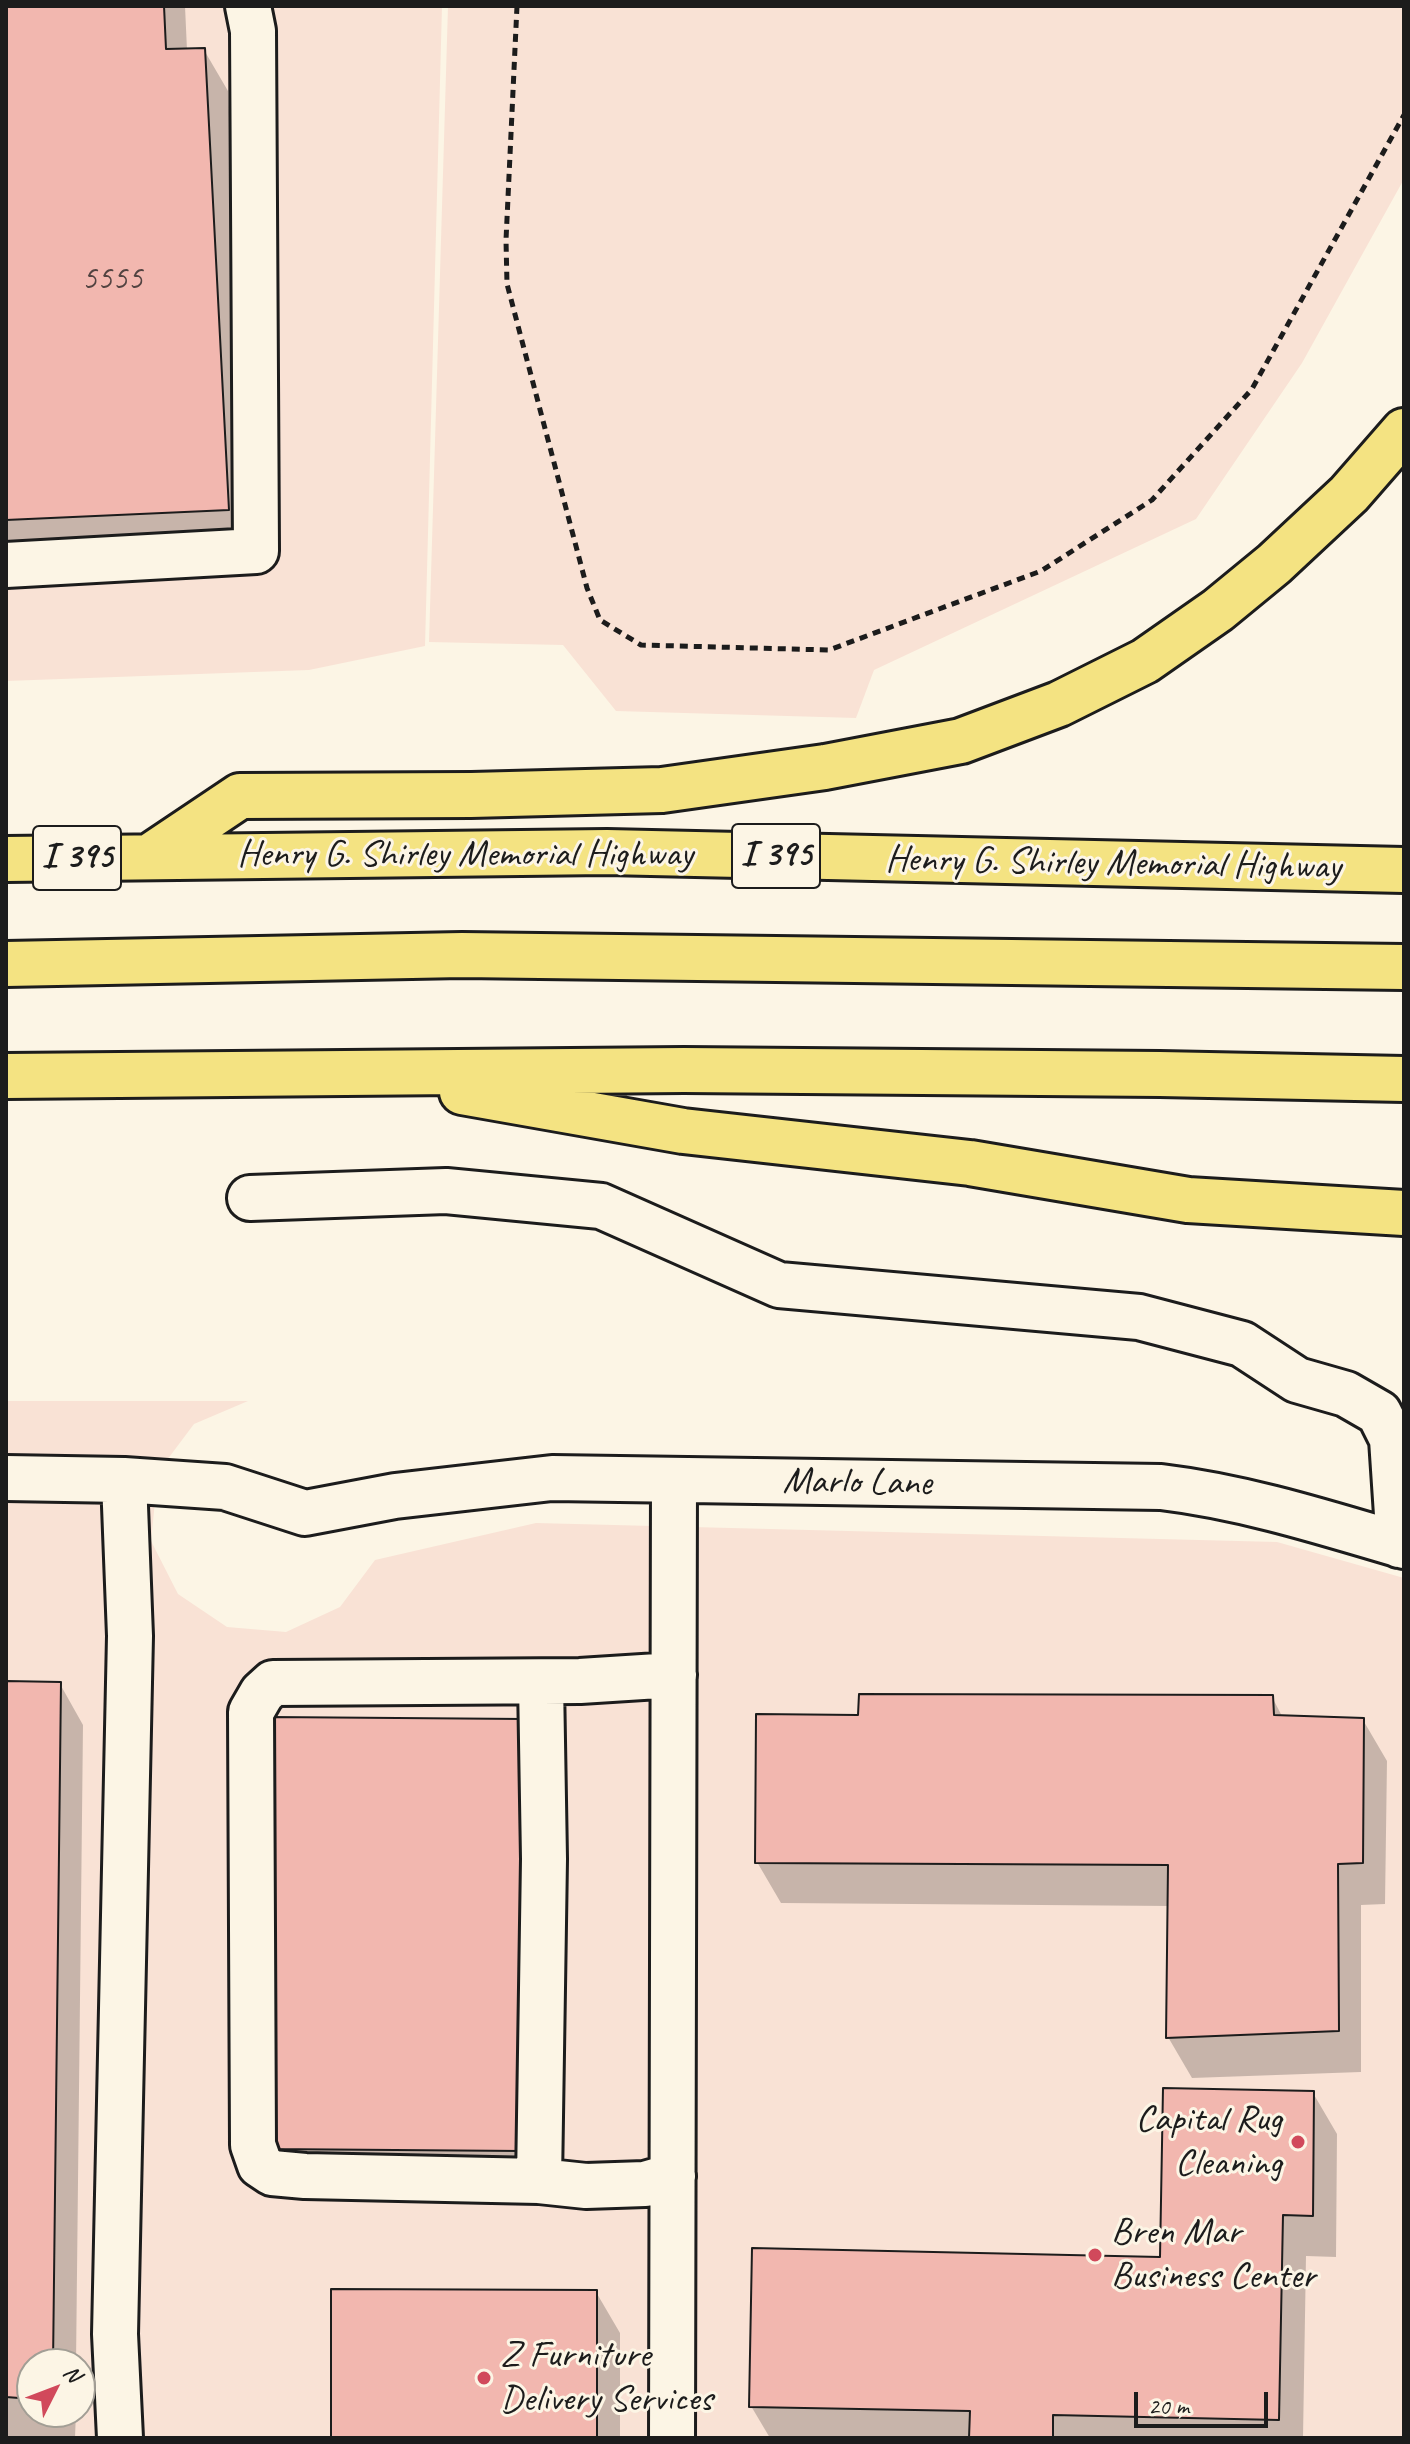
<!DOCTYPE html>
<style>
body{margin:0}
#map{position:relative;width:1410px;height:2444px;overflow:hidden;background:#fcf5e5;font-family:Caveat,sans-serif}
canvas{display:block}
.frame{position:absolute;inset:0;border:8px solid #1c1c1c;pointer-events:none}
.north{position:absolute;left:16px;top:2348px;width:80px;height:80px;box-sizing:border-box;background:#fcf5e5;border:2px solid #a29e95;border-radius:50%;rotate:48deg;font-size:22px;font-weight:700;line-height:32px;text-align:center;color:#1c1c1c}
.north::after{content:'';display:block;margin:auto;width:28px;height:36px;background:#d1495b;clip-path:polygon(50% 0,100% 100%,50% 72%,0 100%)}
.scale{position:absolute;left:1134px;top:2392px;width:134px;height:36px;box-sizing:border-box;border:4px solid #1c1c1c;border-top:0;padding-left:10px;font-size:24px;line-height:28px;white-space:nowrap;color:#1c1c1c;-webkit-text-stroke:6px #fcf5e5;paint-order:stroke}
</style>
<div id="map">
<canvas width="1410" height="2444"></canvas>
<div class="frame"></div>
<div class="north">N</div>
<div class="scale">20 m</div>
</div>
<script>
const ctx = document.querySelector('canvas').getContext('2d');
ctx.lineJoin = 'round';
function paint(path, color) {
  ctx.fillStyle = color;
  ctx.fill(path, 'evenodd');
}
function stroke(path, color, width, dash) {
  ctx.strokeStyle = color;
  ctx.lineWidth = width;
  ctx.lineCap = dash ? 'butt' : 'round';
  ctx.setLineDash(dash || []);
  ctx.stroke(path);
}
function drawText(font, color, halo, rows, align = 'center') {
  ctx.font = font + ' Caveat,sans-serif';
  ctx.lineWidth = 6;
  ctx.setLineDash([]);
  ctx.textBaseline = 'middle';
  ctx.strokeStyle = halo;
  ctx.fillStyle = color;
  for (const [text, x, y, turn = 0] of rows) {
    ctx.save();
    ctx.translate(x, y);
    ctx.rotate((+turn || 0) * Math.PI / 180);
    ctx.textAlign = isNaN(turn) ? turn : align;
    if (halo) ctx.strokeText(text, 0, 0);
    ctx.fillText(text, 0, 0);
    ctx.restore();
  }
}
paint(new Path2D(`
 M6,6h436l-17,640 -116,24 -303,11z
 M448,6h956v173l-102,184 -106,156 -322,151 -18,48 -240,-7 -53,-66 -134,-3z
 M6,1401h242l-54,23 -36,48 -7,69 27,53 49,33 59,5 54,-25 35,-47 161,-37 741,19 127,36v860h-1398zM32,2364h48v48h-48z`), '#f9e2d5');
paint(new Path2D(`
 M6,6h179l2,44h17l24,41 23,460 -245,11z
 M6,1683l54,1 23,41 -7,639h-44v48h44l-1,26 -69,-1z
 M1272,1697l11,21 80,2 24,41 -2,143 -24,1v167l-169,6 -24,-41 2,-131 -389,-3 -24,-41 103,-145z
 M272,1719l273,473 -252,-3 -24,-41z
 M1313,2093l24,41 -1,123 -30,-1 -3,182h-533l-19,-32 411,-147z
 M596,2292l24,41v105h-287z`), '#0003');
const building = new Path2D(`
 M6,6h158l2,43 39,-1 24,462 -223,10z
 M6,1681l55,1 -8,682h-21v35l-26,-2z
 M859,1694l414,1 1,20 90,3 -1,145 -25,1 1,167 -173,7 2,-173 -413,-2 1,-149 102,1z
 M270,1717l254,2 -2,432 -255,-2z
 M1163,2088l151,3 -1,125 -30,-1 -4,205 -226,-5v23h-84l1,-27 -221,-4 3,-159 408,9z
 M331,2289l266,1v148h-266z`);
paint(building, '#f2b7af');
stroke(building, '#1c1c1c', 2);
const minor = new Path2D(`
 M6,565l250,-14 -3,-520 -5,-25
 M250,1198l196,-7 155,15 178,79 360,32 103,27 55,36 49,14 33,19 13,26 7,106
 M6,1478l118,2 6,156 -15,698 5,104
 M124,1480l101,7 80,26 90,-17 157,-18 609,9c83,10 162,35 243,59
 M673,2176l-28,8 -59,2 -47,-5 -234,-5 -33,-3 -12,-8 -7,-20 -2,-433 11,-19 11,-10 307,-2 94,-6
 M539,2181l5,-322 -3,-177
 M672,2438l2,-958`);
const highway = new Path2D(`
 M149,857l91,-61 231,-1 191,-5 163,-23 136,-26 98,-37 86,-43 73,-51 56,-46 75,-70 55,-63
 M6,859l601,-7 797,18
 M6,964l456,-9 942,12
 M6,1076l678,-6 476,4 244,5
 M462,1092l221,39 287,32 218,37 216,13`);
stroke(minor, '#1c1c1c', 50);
stroke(highway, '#1c1c1c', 50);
stroke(new Path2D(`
 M517,6l-11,234 1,44 80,304 13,32 41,25 188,5 212,-79 111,-71 100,-111 152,-274`), '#1c1c1c', 5, [8, 6]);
stroke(minor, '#fcf5e5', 44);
stroke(highway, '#f4e382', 44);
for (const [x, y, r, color] of [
 [1298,2142,8,"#d1495b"],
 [1095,2255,8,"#d1495b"],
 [484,2378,8,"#d1495b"]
]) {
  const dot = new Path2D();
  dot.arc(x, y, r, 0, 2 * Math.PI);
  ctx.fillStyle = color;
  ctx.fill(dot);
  stroke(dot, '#fcf5e5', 3);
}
drawText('34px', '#524341', null, [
 ["5555",112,280]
]);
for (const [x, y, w] of [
 [776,856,88],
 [77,858,88]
]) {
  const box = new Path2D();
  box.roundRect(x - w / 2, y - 32, w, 64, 6);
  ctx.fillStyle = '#fcf5e5';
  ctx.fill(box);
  stroke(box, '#1c1c1c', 2);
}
drawText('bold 36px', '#1c1c1c', null, [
 ["I 395",776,856],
 ["I 395",77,858]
]);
drawText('38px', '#1c1c1c', '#fcf5e5', [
 ["Henry G. Shirley Memorial Highway",465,855],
 ["Henry G. Shirley Memorial Highway",1113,864,1],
 ["Marlo Lane",857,1483,1]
]);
drawText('38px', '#1c1c1c', '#fcf5e5', [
 ["Capital Rug",1282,2120,"right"],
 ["Cleaning",1282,2164,"right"],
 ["Bren Mar",1111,2233],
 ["Business Center",1111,2277],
 ["Z Furniture",500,2356],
 ["Delivery Services",500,2400]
], 'left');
</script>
